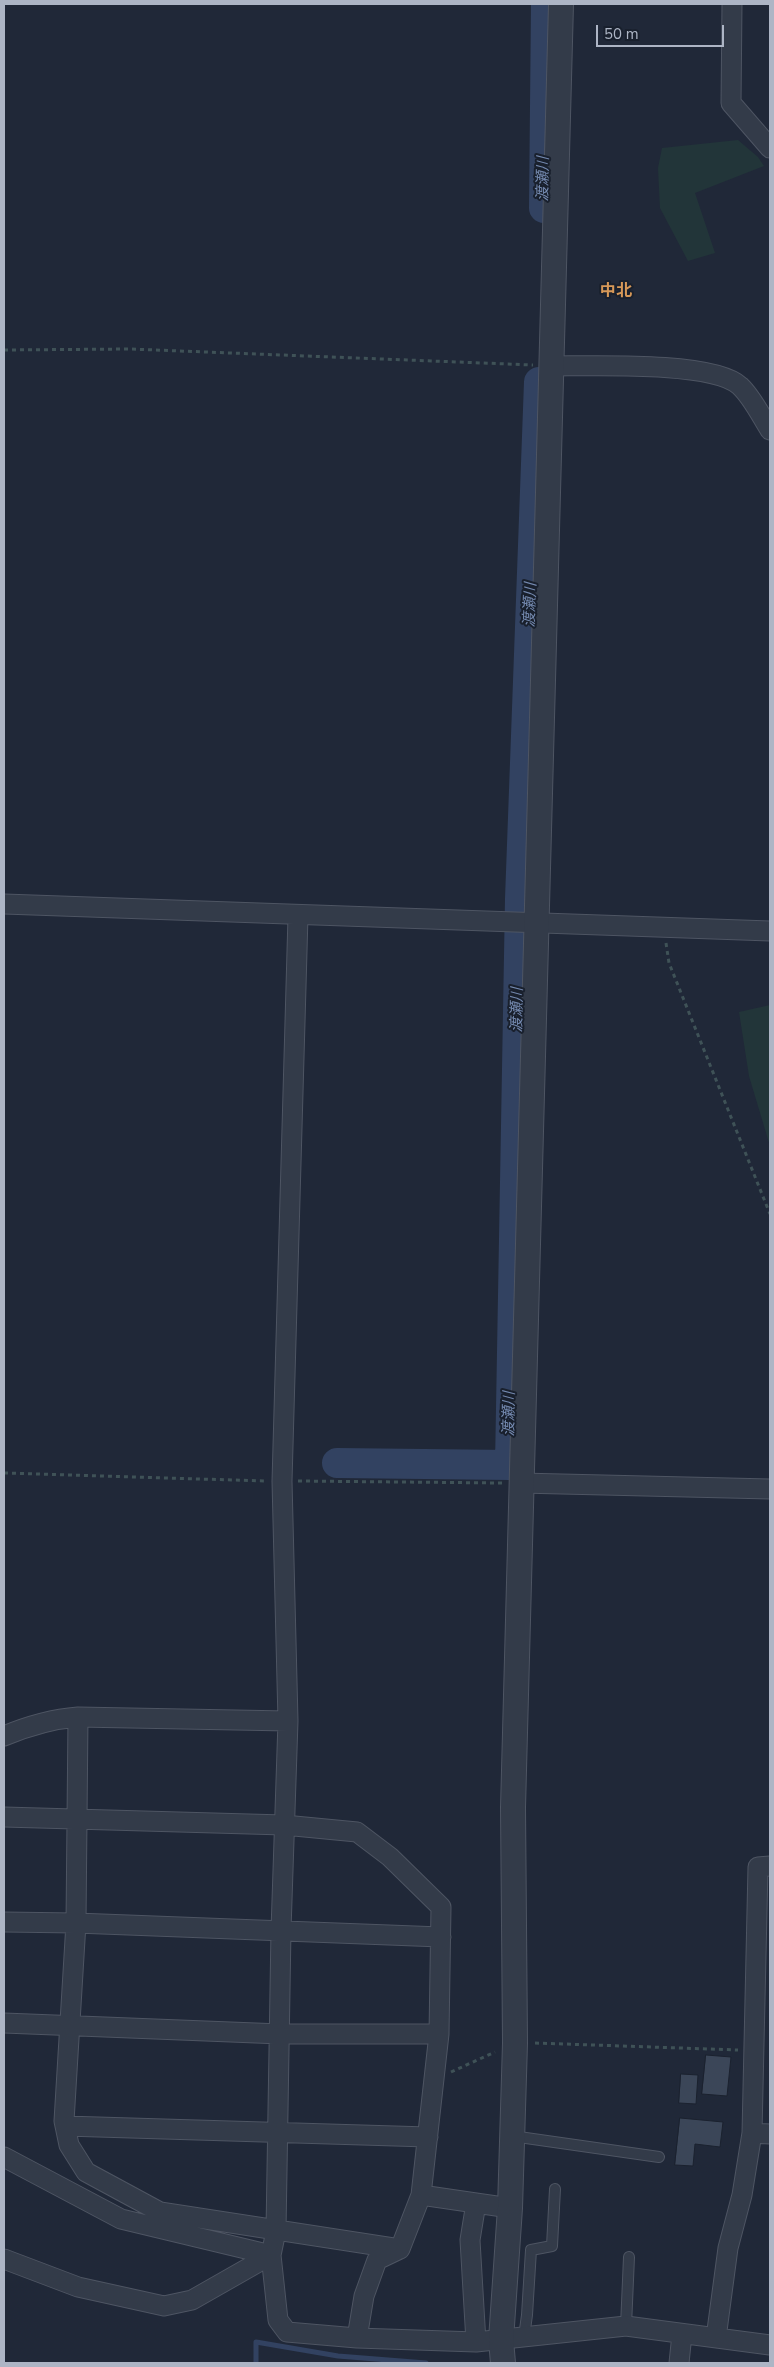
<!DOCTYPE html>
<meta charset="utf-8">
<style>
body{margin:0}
#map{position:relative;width:774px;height:2367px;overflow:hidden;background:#202838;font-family:"Nunito Sans",sans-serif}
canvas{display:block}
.frame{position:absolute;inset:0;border:5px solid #adb5c5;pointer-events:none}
.scale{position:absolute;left:596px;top:25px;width:128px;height:22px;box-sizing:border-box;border:2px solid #adb5c5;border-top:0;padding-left:6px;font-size:15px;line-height:18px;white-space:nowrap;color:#adb5c5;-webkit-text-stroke:4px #19202d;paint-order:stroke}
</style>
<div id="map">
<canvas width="774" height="2367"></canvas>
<div class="frame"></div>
<div class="scale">50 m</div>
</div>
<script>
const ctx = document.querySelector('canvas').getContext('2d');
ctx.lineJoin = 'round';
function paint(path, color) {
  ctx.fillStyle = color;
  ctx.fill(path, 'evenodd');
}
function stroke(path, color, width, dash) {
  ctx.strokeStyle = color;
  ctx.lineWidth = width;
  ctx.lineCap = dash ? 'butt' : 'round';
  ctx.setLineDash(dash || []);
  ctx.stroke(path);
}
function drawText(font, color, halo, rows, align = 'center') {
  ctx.font = font + ' "Nunito Sans","Noto Sans JP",sans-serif';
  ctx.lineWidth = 4;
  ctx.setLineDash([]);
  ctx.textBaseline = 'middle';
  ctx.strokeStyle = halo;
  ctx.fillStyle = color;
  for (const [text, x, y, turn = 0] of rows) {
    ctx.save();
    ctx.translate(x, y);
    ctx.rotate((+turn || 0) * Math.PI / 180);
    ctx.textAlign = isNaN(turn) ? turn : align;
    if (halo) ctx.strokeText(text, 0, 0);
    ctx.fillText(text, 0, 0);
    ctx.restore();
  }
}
paint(new Path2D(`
 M738,140l20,17 6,9 -69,27 20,60 -27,8 -28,-53 -2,-40 4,-20z
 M770,1005v141l-21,-70 -10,-64z`), '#223539');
stroke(new Path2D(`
 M256,2363v-21l82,14 88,7`), '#324261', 5);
stroke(new Path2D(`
 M544,208l2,-204
 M337,1463l173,2 10,-566 19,-517`), '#324261', 30);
const building = new Path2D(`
 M706,2055l25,2 -4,39 -25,-2z
 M681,2074l17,1 -2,29 -17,-1z
 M680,2118l43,4 -3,25 -25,-3 -2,22 -18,-1z`);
paint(building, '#3b4658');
stroke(building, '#1b222f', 1);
const service = new Path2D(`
 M512,2136l147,21
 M626,2326l3,-69
 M524,2337l3,-22 4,-65 21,-4 3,-57`);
const minor = new Path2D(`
 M732,4l-1,99 39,45
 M552,366c39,0 162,-5 188,20 12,11 21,30 30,44
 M4,904l766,27
 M298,916l-16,565 6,240 -7,209 -5,301 -5,24 7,65 9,12 70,6 119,4 150,-16 144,19
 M520,1483l250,6
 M78,1717l-2,206 -12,198 5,24 17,27 74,40 240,37
 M4,1736c24,-10 48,-17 74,-19l210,4
 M4,1817l280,8 73,7 33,25 51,50 -2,127 -18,161 -21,54 -23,11 -13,36 -7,42
 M4,1922l72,1 365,14
 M4,2023l277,11h158
 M65,2126l363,11
 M752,2133l18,1
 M4,2157l117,62 150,36
 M421,2195l89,13
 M476,2203l-6,37 6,102
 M4,2259l74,28 86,19 28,-6 79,-45
 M716,2338l12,-90 14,-53 10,-62 6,-266 12,-1
 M679,2363l3,-29`);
const tertiary = new Path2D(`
 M503,2363l-2,-23 9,-132 5,-165 -2,-236 48,-1803`);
stroke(service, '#4e5563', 12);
stroke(minor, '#4e5563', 21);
stroke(tertiary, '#4e5563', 26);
stroke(new Path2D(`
 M4,350l126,-1 403,16
 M666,943l3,20 101,251
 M4,1473l261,8
 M298,1481l204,2
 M535,2043l203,7
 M451,2072l44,-20`), '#3f5257', 3, [4, 4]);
stroke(service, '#333b49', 10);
stroke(minor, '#333b49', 19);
stroke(tertiary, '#333b49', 24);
drawText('italic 15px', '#7489af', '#19202d', [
 ["渡瀬川",544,179,-89],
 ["渡瀬川",531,605,-88],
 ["渡瀬川",518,1010,-89],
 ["渡瀬川",510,1414,-89]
]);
drawText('bold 16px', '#d69858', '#19202d', [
 ["中北",616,292]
]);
</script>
